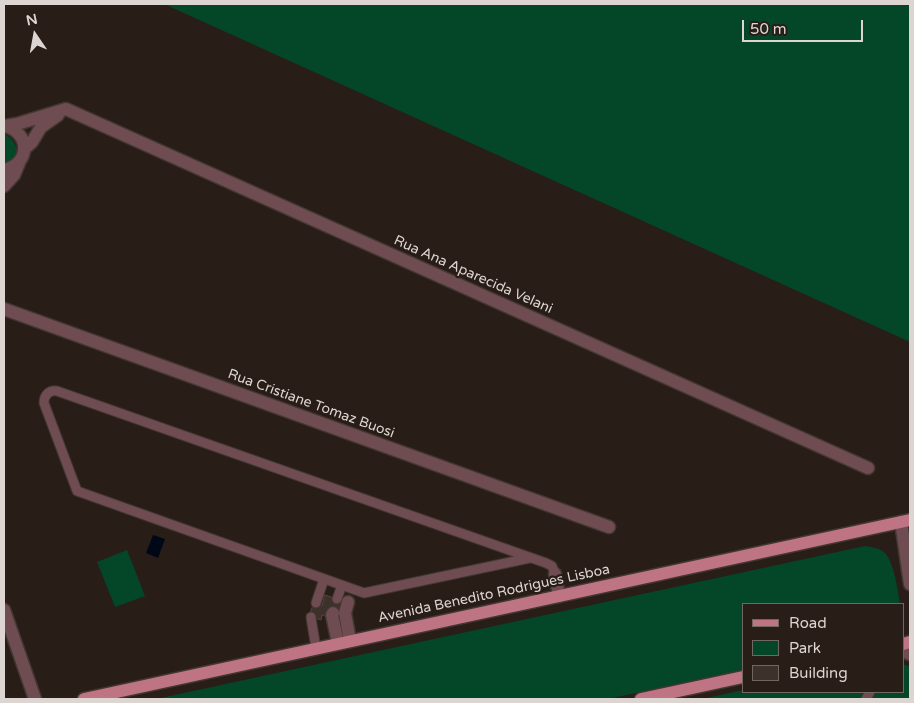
<!DOCTYPE html>
<style>
body{margin:0}
#map{position:relative;width:914px;height:703px;overflow:hidden;background:#291d17;font-family:"Varela Round",sans-serif}
canvas{display:block}
.frame{position:absolute;inset:0;border:5px solid #ddd5d1;pointer-events:none}
.legend{position:absolute;left:742px;top:603px;width:162px;height:90px;box-sizing:border-box;background:#291d17;border:1px solid #716761;margin:0;padding:6px 9px;list-style:none;font-size:15px;color:#ddd5d1}
.legend li{display:flex;align-items:center;gap:10px;height:25px}
.legend b{width:25px;border:1px solid #716761}
.north{position:absolute;left:10px;top:10px;width:50px;height:50px;-webkit-text-stroke:4px #291d17;paint-order:stroke;rotate:348deg;font-size:14px;font-weight:700;line-height:20px;text-align:center;color:#ddd5d1}
.north::after{content:'';display:block;margin:auto;width:18px;height:22px;background:#ddd5d1;clip-path:polygon(50% 0,100% 100%,50% 72%,0 100%)}
.scale{position:absolute;left:742px;top:20px;width:121px;height:22px;box-sizing:border-box;border:2px solid #ddd5d1;border-top:0;padding-left:6px;font-size:15px;line-height:18px;white-space:nowrap;color:#ddd5d1;-webkit-text-stroke:4px #291d17;paint-order:stroke}
</style>
<div id="map">
<canvas width="914" height="703"></canvas>
<div class="frame"></div>
<ul class="legend">
<li><b style="height:6px;background:#be7483"></b>Road</li>
<li><b style="height:14px;background:#034728"></b>Park</li>
<li><b style="height:14px;background:#3d312b"></b>Building</li>
</ul>
<div class="north">N</div>
<div class="scale">50 m</div>
</div>
<script>
const ctx = document.querySelector('canvas').getContext('2d');
ctx.lineJoin = 'round';
function paint(path, color) {
  ctx.fillStyle = color;
  ctx.fill(path, 'evenodd');
}
function stroke(path, color, width, dash) {
  ctx.strokeStyle = color;
  ctx.lineWidth = width;
  ctx.lineCap = dash ? 'butt' : 'round';
  ctx.setLineDash(dash || []);
  ctx.stroke(path);
}
function drawText(font, color, halo, rows, align = 'center') {
  ctx.font = font + ' "Varela Round",sans-serif';
  ctx.lineWidth = 4.5;
  ctx.setLineDash([]);
  ctx.textBaseline = 'middle';
  ctx.strokeStyle = halo;
  ctx.fillStyle = color;
  for (const [text, x, y, turn = 0] of rows) {
    ctx.save();
    ctx.translate(x, y);
    ctx.rotate((+turn || 0) * Math.PI / 180);
    ctx.textAlign = isNaN(turn) ? turn : align;
    if (halo) ctx.strokeText(text, 0, 0);
    ctx.fillText(text, 0, 0);
    ctx.restore();
  }
}
paint(new Path2D(`
 M164,4h746v338z
 M4,134c10,4 19,18 8,27 -1,0 -8,3 -8,4z
 M865,546c6,1 14,2 19,6 10,9 14,39 16,52h-157v66l-135,29h-452z
 M127,550l18,46 -30,11 -18,-45z
 M903,664l7,3v32h-208l41,-9v2h160z`), '#034728');
paint(new Path2D(`
 M153,535l12,4 -7,19 -12,-5z`), '#000818');
const building = new Path2D(`
 M325,595l21,7 -5,14 -9,-3 -2,5 -8,-3 -1,5 -12,-4 5,-14 8,3z`);
paint(building, '#3d312b');
stroke(building, '#52453f', 1);
const lane = new Path2D(`
 M530,558l-166,35 -287,-102 -33,-88c0,-8 5,-13 13,-12l489,172 6,3 3,8
 M337,599l5,-14
 M316,603l8,-24
 M311,617v1l5,30
 M866,699l4,-7`);
const street = new Path2D(`
 M4,126c27,6 27,38 0,44
 M5,126l12,-2 49,-15 802,359
 M24,149l8,-7 9,-15 17,-12
 M4,186l10,-11 5,-12
 M4,309l605,218
 M901,522l9,62
 M555,574l4,22
 M348,602l-3,11 5,28
 M4,610l31,89
 M333,613l-1,2 6,28
 M903,651l7,3`);
const primary = new Path2D(`
 M903,644l7,-2
 M84,699l826,-179
 M641,699l102,-22`);
stroke(lane, '#423731', 11);
stroke(street, '#423731', 15);
stroke(primary, '#423731', 15);
stroke(lane, '#6f4b52', 9);
stroke(street, '#6f4b52', 12);
stroke(primary, '#be7483', 12);
drawText('14px', '#ddd5d1', '#291d17', [
 ["Rua Ana Aparecida Velani",473,275,24],
 ["Rua Cristiane Tomaz Buosi",311,404,20],
 ["Avenida Benedito Rodrigues Lisboa",494,594,-12]
]);
</script>
